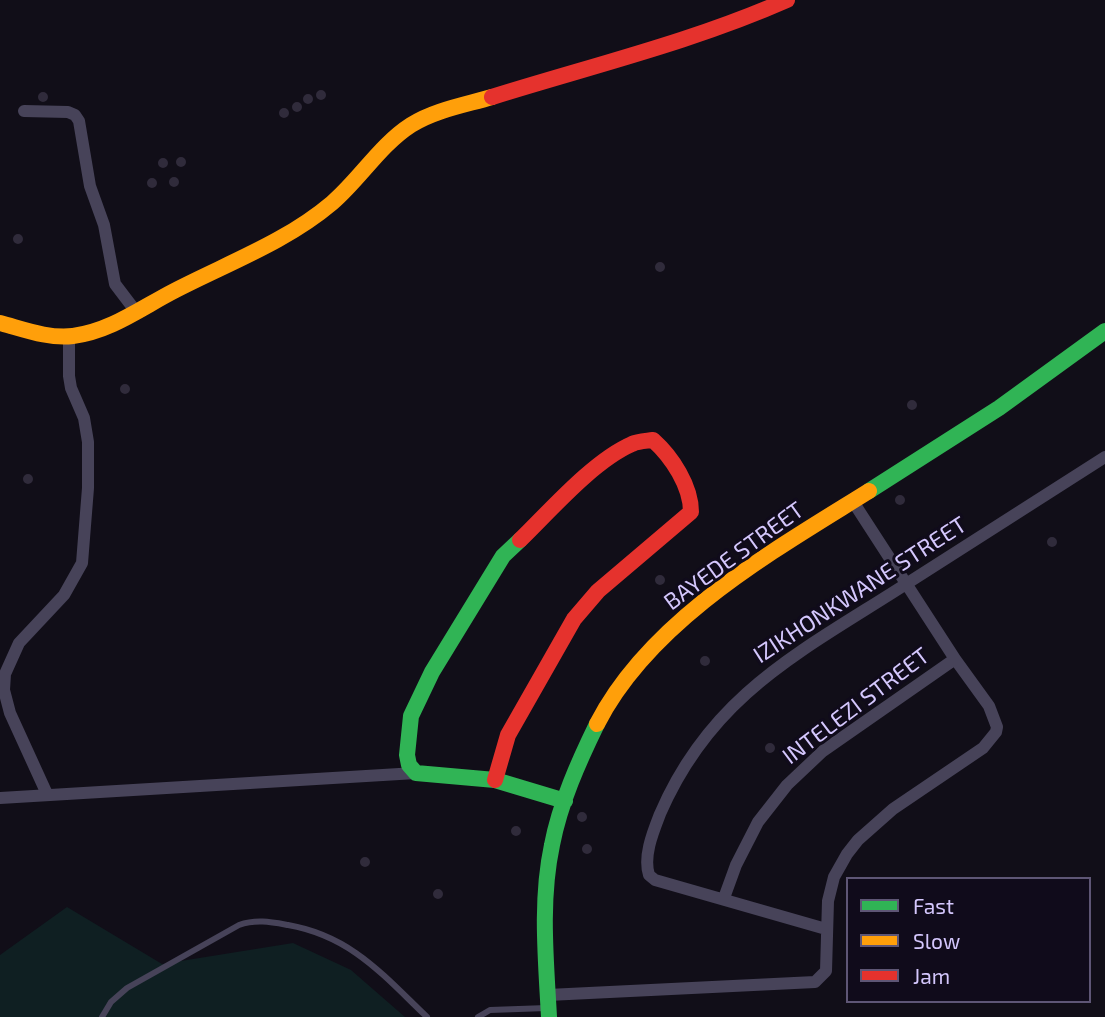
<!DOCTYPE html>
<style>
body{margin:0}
#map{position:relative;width:1105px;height:1017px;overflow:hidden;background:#110e18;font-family:"Exo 2",sans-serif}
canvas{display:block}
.legend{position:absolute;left:846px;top:877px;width:245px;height:126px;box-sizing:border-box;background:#100b1b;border:2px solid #5e5675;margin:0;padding:9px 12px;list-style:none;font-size:21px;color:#d4c7fd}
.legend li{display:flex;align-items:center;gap:14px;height:35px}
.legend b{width:35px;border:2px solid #5e5675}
</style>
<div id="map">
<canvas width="1105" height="1017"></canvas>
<ul class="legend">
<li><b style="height:9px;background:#30b455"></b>Fast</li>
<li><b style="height:9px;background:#ff9f0a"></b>Slow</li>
<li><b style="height:9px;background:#e5322d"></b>Jam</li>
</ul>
</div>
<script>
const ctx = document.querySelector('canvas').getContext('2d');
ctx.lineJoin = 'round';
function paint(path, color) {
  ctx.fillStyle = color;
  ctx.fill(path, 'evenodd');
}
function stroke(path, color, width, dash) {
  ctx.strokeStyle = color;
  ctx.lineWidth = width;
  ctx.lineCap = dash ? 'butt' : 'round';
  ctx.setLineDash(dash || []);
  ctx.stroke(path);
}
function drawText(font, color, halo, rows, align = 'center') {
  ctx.font = font + ' "Exo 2",sans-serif';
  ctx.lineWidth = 6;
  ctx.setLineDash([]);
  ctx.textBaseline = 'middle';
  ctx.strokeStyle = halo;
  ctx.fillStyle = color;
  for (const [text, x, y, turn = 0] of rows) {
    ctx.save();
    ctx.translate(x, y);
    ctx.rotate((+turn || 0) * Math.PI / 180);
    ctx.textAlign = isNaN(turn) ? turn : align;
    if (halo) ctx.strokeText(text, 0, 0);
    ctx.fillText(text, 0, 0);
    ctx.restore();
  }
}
paint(new Path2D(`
 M67,907l95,57 131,-21 58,27 54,47h-405v-62z`), '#0f1f22');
paint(new Path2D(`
 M316 95a5 5 0 1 1 10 0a5 5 0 1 1-10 0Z
 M38 97a5 5 0 1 1 10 0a5 5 0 1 1-10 0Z
 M303 99a5 5 0 1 1 10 0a5 5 0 1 1-10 0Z
 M292 107a5 5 0 1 1 10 0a5 5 0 1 1-10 0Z
 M279 113a5 5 0 1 1 10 0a5 5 0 1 1-10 0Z
 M176 162a5 5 0 1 1 10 0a5 5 0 1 1-10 0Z
 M158 163a5 5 0 1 1 10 0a5 5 0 1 1-10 0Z
 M169 182a5 5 0 1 1 10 0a5 5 0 1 1-10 0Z
 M147 183a5 5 0 1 1 10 0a5 5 0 1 1-10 0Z
 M13 239a5 5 0 1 1 10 0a5 5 0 1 1-10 0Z
 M655 267a5 5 0 1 1 10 0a5 5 0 1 1-10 0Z
 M120 389a5 5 0 1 1 10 0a5 5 0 1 1-10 0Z
 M907 405a5 5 0 1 1 10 0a5 5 0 1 1-10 0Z
 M23 479a5 5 0 1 1 10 0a5 5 0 1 1-10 0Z
 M895 500a5 5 0 1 1 10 0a5 5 0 1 1-10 0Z
 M1047 542a5 5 0 1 1 10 0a5 5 0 1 1-10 0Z
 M655 580a5 5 0 1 1 10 0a5 5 0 1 1-10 0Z
 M700 661a5 5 0 1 1 10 0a5 5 0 1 1-10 0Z
 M765 748a5 5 0 1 1 10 0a5 5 0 1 1-10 0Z
 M577 817a5 5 0 1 1 10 0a5 5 0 1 1-10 0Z
 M511 831a5 5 0 1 1 10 0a5 5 0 1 1-10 0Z
 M582 849a5 5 0 1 1 10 0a5 5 0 1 1-10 0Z
 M360 862a5 5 0 1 1 10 0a5 5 0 1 1-10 0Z
 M433 894a5 5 0 1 1 10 0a5 5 0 1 1-10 0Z`), '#302b3b');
stroke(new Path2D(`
 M102,1017l9,-15 16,-14 112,-63c17,-6 32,-3 49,0 63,11 95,50 139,92
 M478,1017l12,-7 57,-2`), '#474359', 6);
stroke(new Path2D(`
 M24,111l44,1 7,3 4,6 11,65 14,39 11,59 22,29
 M47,794l-37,-81 -6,-23 1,-16 14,-31 45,-48 18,-32 6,-75v-46l-4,-24 -13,-30 -2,-12v-40
 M0,798l416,-25
 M724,898l12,-33 22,-43 29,-37 36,-34 132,-92
 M826,929l-171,-49 -6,-5c-6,-19 4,-43 11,-61 51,-119 140,-162 243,-228 67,-43 135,-86 202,-129
 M548,995l267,-13 11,-11 2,-70 6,-24 13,-23 11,-14 35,-31 90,-61 13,-16 1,-5 -8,-21 -34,-47 -103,-159`), '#474359', 12);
stroke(new Path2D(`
 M869,491l130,-83 106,-77
 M520,540l-17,16 -71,116 -21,44 -4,39 2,10 7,8 79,7 70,21
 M549,1017c-3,-57 -9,-116 3,-172 8,-42 27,-84 45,-121`), '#30b455', 16);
stroke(new Path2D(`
 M0,323c23,6 48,16 73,13 38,-5 68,-28 101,-45 54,-28 112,-49 158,-88 28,-24 48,-58 79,-78 24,-15 54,-20 81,-28
 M597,724c53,-104 176,-173 272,-233`), '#ff9f0a', 16);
stroke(new Path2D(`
 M492,97c99,-31 200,-55 295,-97
 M495,780l13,-45 66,-116 24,-28 93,-79c0,-26 -19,-55 -38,-72 -7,1 -15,1 -21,4 -39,17 -82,67 -112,96`), '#e5322d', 16);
drawText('23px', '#d4c7fd', '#100b1b', [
 ["BAYEDE STREET",734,556,-36],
 ["IZIKHONKWANE STREET",860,590,-33],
 ["INTELEZI STREET",856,706,-37]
]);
</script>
